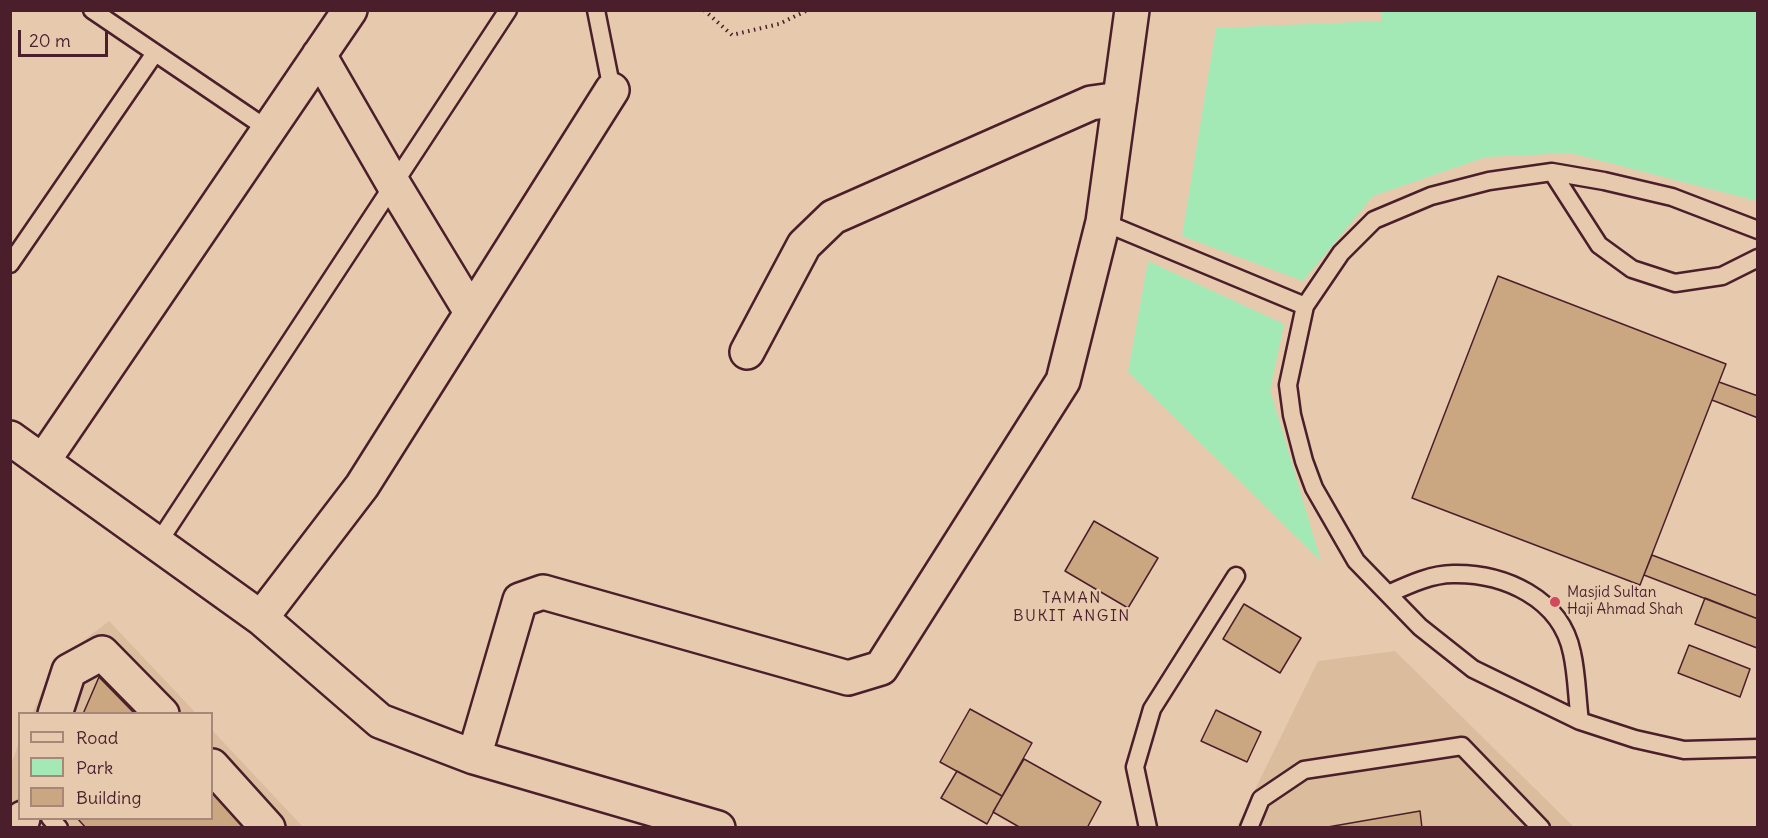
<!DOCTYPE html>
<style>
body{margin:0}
#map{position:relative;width:1768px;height:838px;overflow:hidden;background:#e7caae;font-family:Delius,sans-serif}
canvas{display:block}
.frame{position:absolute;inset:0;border:12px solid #4a1f2b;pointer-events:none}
.legend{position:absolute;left:18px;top:712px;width:195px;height:108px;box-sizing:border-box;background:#e7caae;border:2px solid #a8867a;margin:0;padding:8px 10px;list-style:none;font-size:18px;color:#4a1f2b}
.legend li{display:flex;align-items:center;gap:12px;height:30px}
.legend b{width:30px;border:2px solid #a8867a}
.scale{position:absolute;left:18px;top:30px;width:90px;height:27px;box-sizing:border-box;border:3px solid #4a1f2b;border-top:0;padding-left:8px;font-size:18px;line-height:21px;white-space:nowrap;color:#4a1f2b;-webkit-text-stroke:4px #e7caae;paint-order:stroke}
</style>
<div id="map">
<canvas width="1768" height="838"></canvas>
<div class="frame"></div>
<ul class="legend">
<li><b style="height:8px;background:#e7caae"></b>Road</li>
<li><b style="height:16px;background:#a3e9b6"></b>Park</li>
<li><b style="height:16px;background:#caa781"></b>Building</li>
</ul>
<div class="scale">20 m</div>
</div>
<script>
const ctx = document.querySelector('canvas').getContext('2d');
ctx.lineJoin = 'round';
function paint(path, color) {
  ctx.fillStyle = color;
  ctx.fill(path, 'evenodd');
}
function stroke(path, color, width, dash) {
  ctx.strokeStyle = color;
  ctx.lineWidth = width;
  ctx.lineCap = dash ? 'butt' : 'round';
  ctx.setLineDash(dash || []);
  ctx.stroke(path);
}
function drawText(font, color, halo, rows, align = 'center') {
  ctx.font = font + ' Delius,sans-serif';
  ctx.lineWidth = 4.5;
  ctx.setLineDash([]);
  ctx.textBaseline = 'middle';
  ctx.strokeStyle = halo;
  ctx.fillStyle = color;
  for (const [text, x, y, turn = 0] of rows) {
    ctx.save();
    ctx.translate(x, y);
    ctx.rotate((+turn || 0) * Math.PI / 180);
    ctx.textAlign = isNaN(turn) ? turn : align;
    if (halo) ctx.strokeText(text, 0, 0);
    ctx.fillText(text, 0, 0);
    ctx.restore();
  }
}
paint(new Path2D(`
 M109,621l87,92 -164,1 22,-51z
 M1395,651l179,176 -338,1 82,-167z
 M212,730l91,97 -292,1v-64l8,-21 1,75h192z`), '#dbbd9e');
paint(new Path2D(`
 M1382,10l375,1v190l-187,-48 -84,4 -113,39 -70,85 -121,-45 34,-208 165,-7z
 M1148,261l136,63 -14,66 51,171 -193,-189z`), '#a3e9b6');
const building = new Path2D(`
 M1498,276l228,88 -86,221 -228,-87z
 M1719,382l39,14v22l-46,-18z
 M1094,521l64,37 -30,50 -63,-37z
 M1652,555l106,41v23l-114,-44z
 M1705,598l53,21 -1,29 -62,-24z
 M1244,604l57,34 -21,35 -57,-34z
 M1689,645l61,24 -10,28 -62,-24z
 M99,677l36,37h-52z
 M970,709l62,34 -30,53 -62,-34z
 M1216,710l45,22 -14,30 -46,-21z
 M1024,759l77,43 -14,26h-66l-28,-16z
 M957,771l45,25 -15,28 -46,-26z
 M212,792l34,36h-160l-9,-10h135z
 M1420,811l2,17h-100z`);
paint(building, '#caa781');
stroke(building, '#4a1f2b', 1.5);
const service = new Path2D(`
 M92,10l177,120
 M596,10l16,80
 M1552,172l47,73 33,24 43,14 47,-7 36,-18
 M1103,222l202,84
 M1758,230l-86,-33 -68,-16 -52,-9 -63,9 -58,15 -57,24 -33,33 -36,53 -17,79 4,30 12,46 10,27 42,73 64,66 53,42 107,52 55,18 49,11 74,-2
 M10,264l145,-211
 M158,543l350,-533
 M1388,594c20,-9 43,-20 65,-20 51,-1 108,24 119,79 5,22 5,46 8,68
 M50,818l9,10
 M1148,828l-13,-61 17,-58 84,-133
 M1249,828l12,-29 43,-29 158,-24 79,82`);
const minor = new Path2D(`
 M319,55l75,130 77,127
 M747,352l57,-107 29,-28 258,-114 29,-4
 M10,438l251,180 119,103 94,36 244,71
 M43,461l307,-451
 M261,618l101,-132 250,-396
 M55,714l14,-43 33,-18 60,61
 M474,757l46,-157 23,-8 305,86 33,-10 182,-287 40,-159 29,-212
 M212,766l56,62
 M20,828l3,-10`);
stroke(service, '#4a1f2b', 21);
stroke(minor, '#4a1f2b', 38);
stroke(new Path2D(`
 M704,10l28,25 47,-11 29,-14`), '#4a1f2b', 4, [1.5, 4.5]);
stroke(service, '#e7caae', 16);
stroke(minor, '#e7caae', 33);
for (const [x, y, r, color] of [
 [1555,602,6,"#d1495b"]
]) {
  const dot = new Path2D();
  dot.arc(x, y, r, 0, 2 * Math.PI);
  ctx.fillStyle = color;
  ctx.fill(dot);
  stroke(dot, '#e7caae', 2);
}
drawText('15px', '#4a1f2b', '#e7caae', [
 ["Masjid Sultan",1567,593],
 ["Haji Ahmad Shah",1567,610]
], 'left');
ctx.letterSpacing = '1.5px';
drawText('16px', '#4a1f2b', '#e7caae', [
 ["TAMAN",1072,598],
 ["BUKIT ANGIN",1072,616]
]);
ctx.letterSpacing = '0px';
</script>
